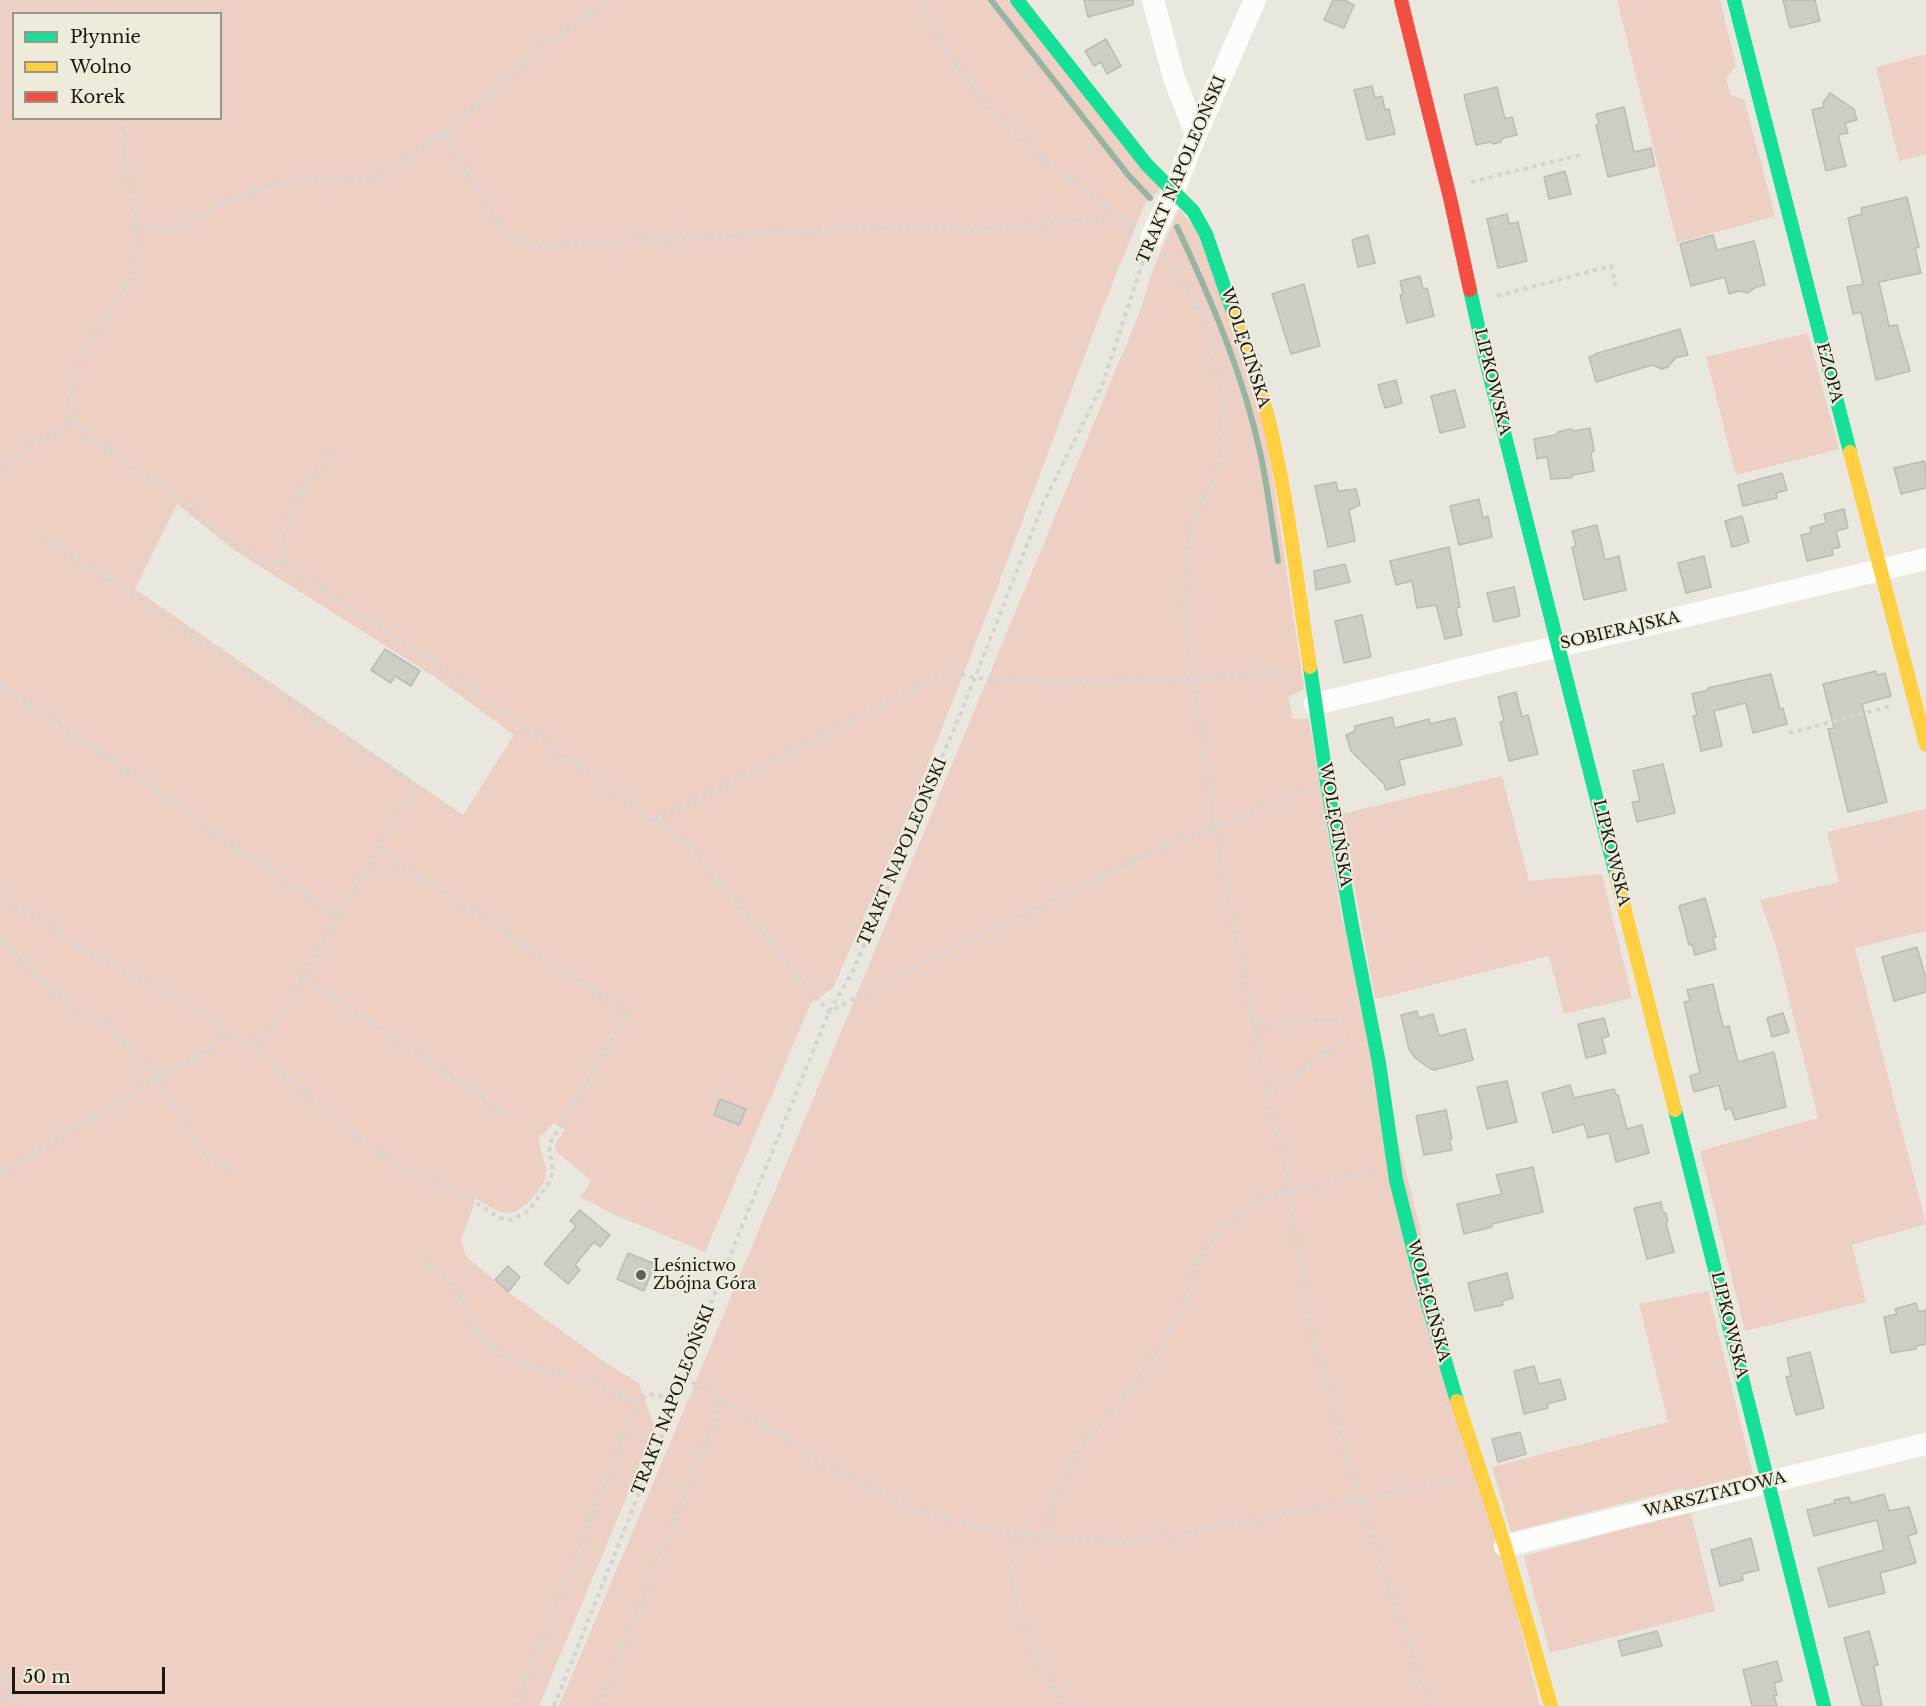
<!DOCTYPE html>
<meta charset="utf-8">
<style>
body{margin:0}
#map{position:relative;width:1926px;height:1706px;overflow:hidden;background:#eae8de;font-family:"Libre Baskerville",serif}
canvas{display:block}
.legend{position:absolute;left:12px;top:12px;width:210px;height:108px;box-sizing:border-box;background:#eeebda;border:2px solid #98968a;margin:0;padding:8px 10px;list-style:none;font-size:18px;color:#181711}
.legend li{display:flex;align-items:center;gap:12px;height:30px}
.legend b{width:30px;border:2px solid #98968a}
.scale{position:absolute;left:12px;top:1667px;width:153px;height:27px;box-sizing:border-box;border:3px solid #181711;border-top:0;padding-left:8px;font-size:18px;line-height:21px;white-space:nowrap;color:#181711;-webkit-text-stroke:4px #eeebda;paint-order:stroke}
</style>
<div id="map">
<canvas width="1926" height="1706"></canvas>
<ul class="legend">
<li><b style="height:8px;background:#16e098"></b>Płynnie</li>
<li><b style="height:8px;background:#ffcf43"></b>Wolno</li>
<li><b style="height:8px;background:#f24e42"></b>Korek</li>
</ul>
<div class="scale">50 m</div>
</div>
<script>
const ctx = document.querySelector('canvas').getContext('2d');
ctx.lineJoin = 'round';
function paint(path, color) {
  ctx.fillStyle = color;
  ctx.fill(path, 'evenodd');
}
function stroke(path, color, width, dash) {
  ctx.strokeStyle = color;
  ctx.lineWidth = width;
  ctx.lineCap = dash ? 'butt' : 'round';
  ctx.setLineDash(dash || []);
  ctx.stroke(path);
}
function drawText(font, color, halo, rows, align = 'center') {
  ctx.font = font + ' "Libre Baskerville",serif';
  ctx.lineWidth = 4.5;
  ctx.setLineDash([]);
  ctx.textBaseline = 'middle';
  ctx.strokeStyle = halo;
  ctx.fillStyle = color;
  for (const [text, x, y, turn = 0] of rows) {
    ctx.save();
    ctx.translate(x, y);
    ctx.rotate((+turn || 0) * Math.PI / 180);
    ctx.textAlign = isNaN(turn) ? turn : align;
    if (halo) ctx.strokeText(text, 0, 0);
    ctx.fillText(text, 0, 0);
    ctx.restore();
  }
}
paint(new Path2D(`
 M0,0h1008l153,188 -16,15 -42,104 -109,289 -96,244 -65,148 -22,15 -106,249 -90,-37 -34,-18 10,-17 -35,-28 -1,-8 10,-14 -11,-7 -15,15c1,12 6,22 7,33 1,15 -25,44 -40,42 -10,-1 -21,-10 -30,-14l-15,41 5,16 42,36 101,73 30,18 16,46 -116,277h-539zM14,14h206v104h-206zM177,504l57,46 201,127 79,58 -51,80 -328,-226z
 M1617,0h103l16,66 -10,12 4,17 14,4 31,117 -98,27z
 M1926,54v100l-27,7 -23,-94z
 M1179,209l21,25 67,204 37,251 -16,8 5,22h16l33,199 198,788h-981l125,-296 455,-1096 14,-45z
 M1808,333l31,116 -103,26 -30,-118z
 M1502,776l27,105 73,-7 30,124 -68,16 -15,-58 -174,43 -34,-185z
 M1926,809v122l-71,17 71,276 -74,21 14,57 -121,29 -45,-180 118,-33 -41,-169 -17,-49 79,-18 -12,-50z
 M1708,1291l45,183 -68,17 -2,-3 -172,44 -19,-65 176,-45 -29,-118z
 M1690,1511l25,100 -165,42 -26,-97z`), '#edcfc4');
stroke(new Path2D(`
 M991,0l138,176 21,22
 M1177,227c34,72 66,147 83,225 8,36 12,73 18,109`), '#96b5a0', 6);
const building = new Path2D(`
 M1084,0h49v5l-45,12z
 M1333,0h11l10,5 -10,23 -20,-8z
 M1783,0h32l5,21 -30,7z
 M1106,39l15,27 -14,8 -6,-12 -7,4 -9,-15z
 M1372,86l3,12 7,-2 3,14 4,-1 6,25 -28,6 -13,-50z
 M1497,87l8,32 7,-2 5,18 -14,3 -2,4 -8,2 -3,-2 -14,3 -12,-50z
 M1830,93l24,16 3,11 -12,3 3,10 -10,2 8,31 -20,5 -14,-61 12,-3 -1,-4z
 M1624,107l10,45 17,-4 4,18 -47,11 -12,-52 3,-1 -3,-10z
 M1565,171l6,23 -22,5 -5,-22z
 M1907,197l12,50 -4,1 6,25 -42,9 10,44 8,-1 13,46 -34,9 -15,-68 -8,2 -6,-27 16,-3 -15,-66 14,-4 -1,-6z
 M1507,214l2,10 9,-2 9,39 -29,7 -11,-49z
 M1368,235l7,28 -17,4 -6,-27z
 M1713,235l4,15 37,-9 11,44 -9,2 -8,6 -9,-2 -10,3 -4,-17 -34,9 -11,-42z
 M1420,276l3,13 4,-1 7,28 -27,7 -7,-28 3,-1 -3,-13z
 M1304,284l16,62 -29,8 -19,-60z
 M1680,329l8,26 -13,3 -7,9 -6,2 -10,-4 -56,17 -7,-25 6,-2v-1z
 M1396,380l6,23 -17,5 -7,-23z
 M1455,390l10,37 -25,6 -9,-37z
 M1590,428l4,22 -3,4 3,17 -21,4 -2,3 -20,1 -4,-22 -10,2 -3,-20 22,-4 2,-3 13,-3 3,2z
 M1924,461l2,9v18l-25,6 -7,-26z
 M1782,473l5,17 -11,3 1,5 -34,8 -5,-21z
 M1336,482l2,9 18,-2 4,16 -11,5 6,31 -27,6 -13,-61z
 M1479,499l4,19 5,-2 4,21 -33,8 -9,-39z
 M1844,509l4,19 -12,3 4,16 -8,2 1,6 -26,6 -6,-26 10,-2 -1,-6 16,-4 -2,-9z
 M1742,516l7,26 -17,5 -7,-26z
 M1597,525l8,35 14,-4 7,34 -42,10 -12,-53 4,-1 -4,-15z
 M1449,547l11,60 -4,1 6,27 -17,4 -9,-34 -19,3 -5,-27 -16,4 -6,-24z
 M1704,556l7,31 -25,6 -8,-30z
 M1345,564l5,18 -34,8 -2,-19z
 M1514,587l6,29 -26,6 -7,-29z
 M1362,615l9,42 -27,6 -9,-42z
 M385,649l35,22 -9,15 -16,-10 -4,7 -20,-13z
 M1876,671l1,4 8,-2 6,23 -29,8 25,98 -39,10 -20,-83 6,-1 -11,-44z
 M1771,674l9,35 3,-1 4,16 -34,9 -7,-30 -32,8 8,35 -21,5 -8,-35 4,-1 -5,-21 16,-4v-2z
 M1516,692l6,25 6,-2 10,39 -29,7 -9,-39 4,-1 -6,-24z
 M1392,717l3,11 34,-9 1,5 25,-6 7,27 -63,15 6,24 -19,6 -2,-6 -33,-33 -5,-16 9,-4v-5z
 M1663,764l12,49 -38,9 -5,-20 8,-1 -7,-30z
 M1705,898l11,39 -3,1 3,11 -21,6 -3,-11 -3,1 -10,-39z
 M1917,947l9,32v13l-32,9 -12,-44z
 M1713,984l10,43 6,-1 9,36 36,-10 12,55 -51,13 -4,-12 -6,2 -6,-25 -25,7 -4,-16 10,-3 -16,-71 6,-1 -3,-11z
 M1417,1011l2,7 14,-4 6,22 26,-7 8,31 -39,10 -5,-2 -14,-10 -6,-9 -8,-34z
 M1783,1013l6,19 -17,5 -5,-19z
 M1604,1018l5,18 -7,2 4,15 -20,5 -8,-34z
 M1507,1081l10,41 -30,7 -10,-42z
 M1570,1085l4,13 40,-9 2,6h2l9,34 15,-4 7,28 -33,9 -7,-29 -21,5 -4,-14 -31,9 -11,-40z
 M720,1099l26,10 -7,16 -25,-10z
 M1446,1110l6,29h-3l3,11 -28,5 -8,-39z
 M1533,1167l10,45 -51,12v3l-28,7 -7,-30 45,-10 -6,-19z
 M1661,1202l2,10 3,1 2,8 -2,2 8,29 -27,7 -13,-51z
 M580,1210l30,25 -10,12 -6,-5 -19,23 5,5 -12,14 -24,-20 32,-38 -6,-5z
 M628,1253l27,11 -11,27 -27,-12z
 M508,1266l12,11 -12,15 -13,-12z
 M1507,1273l6,25 -11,3 1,4 -28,6 -7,-28z
 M1916,1303l3,9 7,-2v34l-10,2v3l-25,4 -7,-36 13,-3 -2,-5z
 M1810,1352l14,56 -28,7 -10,-38 5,-1 -4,-18z
 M1534,1366l5,18 21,-5 6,20 -19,5 1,4 -24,6 -10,-43z
 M1520,1432l6,22 -28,8 -6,-23z
 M1884,1494l5,17 20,-4 8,26 -9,3 8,27 -36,10 5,20 -56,14 -11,-39 66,-18 -7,-30 -63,16 -7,-26 28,-7 -1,-3 15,-3 2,6z
 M1751,1538l8,32 -17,4 1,6 -23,6 -9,-36z
 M1657,1631l5,15 -40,10 -4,-15z
 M1869,1631l9,34 -4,1 8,40h-20l-18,-68z
 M1777,1661l5,20 -8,2 3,12 -3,1 3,10h-25l-9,-36z`);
paint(building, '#cdcdc6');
stroke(building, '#bbbbb4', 1.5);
stroke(new Path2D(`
 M84,0l4,14
 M921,0c40,103 127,165 214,227
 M0,7l10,-7
 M122,118l3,45 10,64v41l-5,13 -18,25 -19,33 -10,13 -15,47 1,10 5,12 14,16 82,54 38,34 36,25 24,11 13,3 162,105 245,176 141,167 90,-48 247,-118 138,-54
 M443,134l61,98 30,15 340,-20 104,3 115,-12 40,14
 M1471,182l109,-27
 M135,227l29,3 25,-5 37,-23 31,-12 33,-9 46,-3 29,2 18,-4 60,-42 92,-82 71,-52
 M1162,253l41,62 6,14 2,25 11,38 -3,70 -9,25 -16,29 -8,35 -1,57 2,32 27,186 53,272 16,64 30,176 46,162 70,206
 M1497,296l114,-30 5,20
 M0,464l74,-43
 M281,564c1,-11 1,-23 4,-33 7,-31 27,-57 47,-81
 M0,684l337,232
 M1789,733l102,-27
 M654,821l283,-144 19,-4 19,5 69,5 148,-4 95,-8
 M0,896l92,59 121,64 14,18
 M0,938l53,54 28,19 27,15 50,52 34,61 18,21 26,11
 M302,976l209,141
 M1252,1024l92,-4
 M253,1041l26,30 94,78 33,22 62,27 32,20 10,2 18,-9 21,-28 4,-10 -4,-28 78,-132 -250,-163
 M1267,1098l81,-62
 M0,1173l227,-136 26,4 14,-6 149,-249 -374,-251
 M429,1263l18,17 18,25 12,28 25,23 41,14 37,9 34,13 23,11
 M684,1378l94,55 60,41 73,35 66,19 96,12 57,2 84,-14 223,-45 20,-2
 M1018,1533c-2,9 -5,18 -6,27 -6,52 27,102 51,146
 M1045,1536l7,-40 18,-36 51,-59 41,-55 18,-34 16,-48 24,-35 30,-25 38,-13 83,-21
 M0,1671l17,35
 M0,1700l11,-6
 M516,1706l121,-303 11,-9 29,4
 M554,1706l123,-308 37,-103 115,-283 25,-43 121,-291 68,-174 60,-121 42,-128
 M599,1706l123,-305`), '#d4d4d1', 4, [4.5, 4.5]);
stroke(new Path2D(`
 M1153,0l21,78 22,56
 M1151,238l23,-48 22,-56 59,-134
 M1315,704l611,-145
 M1505,1546l421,-102`), '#fcfcfa', 22);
stroke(new Path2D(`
 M1017,0l130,165 46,46 13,23 27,78
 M1734,0l116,452
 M1470,290l15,67 131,518
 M1310,667l17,116 25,143 27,137 17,117 27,108 34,113
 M1675,1110l149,596`), '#16e098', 14);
stroke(new Path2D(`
 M1233,312c15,42 31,84 40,127 17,75 25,152 37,228
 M1850,452l76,293
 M1616,875l59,235
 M1457,1401l48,145 46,160`), '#ffcf43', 14);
stroke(new Path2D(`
 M1401,0l49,198 20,92`), '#f24e42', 14);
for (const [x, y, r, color] of [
 [641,1275,6,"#626059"]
]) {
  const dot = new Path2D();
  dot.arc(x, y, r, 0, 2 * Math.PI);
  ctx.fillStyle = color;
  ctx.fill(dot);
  stroke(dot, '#eeebda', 2);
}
drawText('16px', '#181711', '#eeebda', [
 ["TRAKT NAPOLEOŃSKI",1182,170,-67],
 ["WOLĘCIŃSKA",1245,348,72],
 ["EZOPA",1829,373,75],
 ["LIPKOWSKA",1492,382,76],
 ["SOBIERAJSKA",1620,631,-13],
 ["WOLĘCIŃSKA",1335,825,80],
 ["TRAKT NAPOLEOŃSKI",903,852,-67],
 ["LIPKOWSKA",1611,853,76],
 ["WOLĘCIŃSKA",1428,1301,75],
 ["LIPKOWSKA",1729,1325,76],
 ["TRAKT NAPOLEOŃSKI",674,1400,-69],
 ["WARSZTATOWA",1715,1495,-14]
]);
drawText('16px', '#181711', '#eeebda', [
 ["Leśnictwo",653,1266],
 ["Zbójna Góra",653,1284]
], 'left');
</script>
